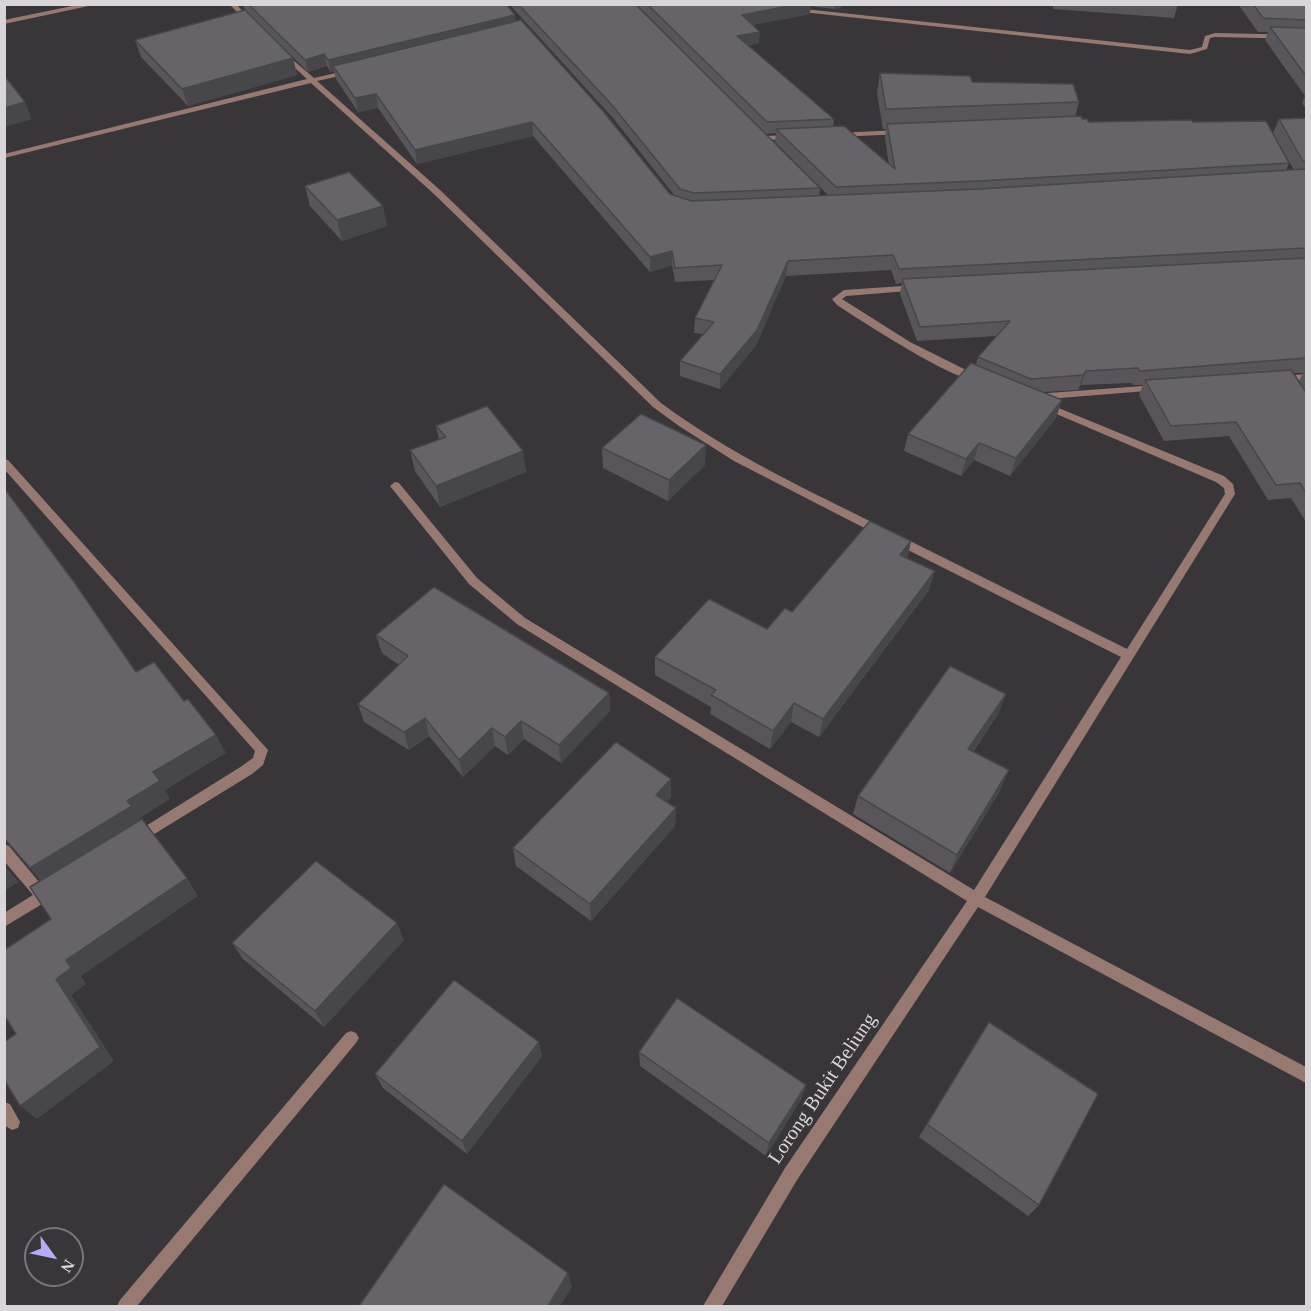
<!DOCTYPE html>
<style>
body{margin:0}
#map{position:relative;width:1311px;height:1311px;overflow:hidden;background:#39363a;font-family:"Times New Roman",serif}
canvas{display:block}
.frame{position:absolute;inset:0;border:6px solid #d8d6d8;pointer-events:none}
.north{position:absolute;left:24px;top:1227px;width:60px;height:60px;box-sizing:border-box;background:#39363a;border:2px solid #797679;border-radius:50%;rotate:123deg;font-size:16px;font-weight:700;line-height:24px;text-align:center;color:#d8d6d8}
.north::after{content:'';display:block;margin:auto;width:21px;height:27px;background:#b7abf7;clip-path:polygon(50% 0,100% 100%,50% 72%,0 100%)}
</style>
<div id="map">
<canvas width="1311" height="1311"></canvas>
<div class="frame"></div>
<div class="north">N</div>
</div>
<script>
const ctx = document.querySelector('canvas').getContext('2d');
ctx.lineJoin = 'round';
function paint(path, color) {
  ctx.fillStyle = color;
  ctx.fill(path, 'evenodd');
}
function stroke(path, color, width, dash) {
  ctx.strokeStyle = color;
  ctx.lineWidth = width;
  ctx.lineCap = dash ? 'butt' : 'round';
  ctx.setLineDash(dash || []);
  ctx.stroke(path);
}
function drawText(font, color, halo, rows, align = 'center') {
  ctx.font = font + ' "Times New Roman",serif';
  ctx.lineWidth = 6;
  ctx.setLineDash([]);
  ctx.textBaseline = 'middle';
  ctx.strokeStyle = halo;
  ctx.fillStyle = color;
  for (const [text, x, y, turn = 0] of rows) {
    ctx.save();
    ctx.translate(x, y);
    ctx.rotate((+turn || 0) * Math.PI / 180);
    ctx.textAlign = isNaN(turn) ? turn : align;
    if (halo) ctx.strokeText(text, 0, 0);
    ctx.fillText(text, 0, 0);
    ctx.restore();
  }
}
paint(new Path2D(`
 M82,4h16l-94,20v-4z
 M229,4h7l16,17v2h-4z
 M795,8l395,42 12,-3 3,-11 10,-3 91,2v4l-91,-2 -5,1 -3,11 -17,5 -397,-43v-2z
 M282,54h4l28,24 39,-9v4l-36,8 123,109 221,213c69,51 146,87 223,125l1,3 -1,3h-8l-142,-73 -55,-35 -26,-19 -219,-213 -123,-111 -307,75v-4l303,-75 -25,-23z
 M900,130l4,2 -1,2 -67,3 -4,-2 4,-2z
 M792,135h3v4l-32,1 -4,-2 4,-2z
 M917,285l3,1v4l-74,6 -4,3 68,43 70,35v4c-22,3 -120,-61 -143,-76l-5,-6 12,-9z
 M1306,374v6l-25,2 -5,-3 5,-3z
 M1156,385l3,1v4l-124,10 -5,-3 5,-3z
 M1044,402l180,74 9,8 2,10 -250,403 321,170v16l-328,-176 -181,273 -75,126h-19l82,-138 182,-267 -450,-277 -48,-40 -79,-98 5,-4 4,1 78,95 48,40 449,272 147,-233 -229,-115 -2,-3 2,-3h8l227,113 98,-155 -1,-6 -8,-6 -176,-75v-4z
 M4,459l4,1 260,290 -5,15 -11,9 -114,70 -5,-2 -2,-4 2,-4 109,-68 11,-8 2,-7 -251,-282z
 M4,844l5,2 35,42 8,-3 5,2 2,4 -2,4 -53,32v-14l29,-18 -29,-34z
 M351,1031l5,2 3,5 -3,5 -219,263h-20l3,-6 226,-267z
 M4,1102l6,2 10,18 -2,6 -6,2 -8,-5z`), '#977971');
paint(new Path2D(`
 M242,4h264l9,18 155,172 5,2 -62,-78 -104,-114h125l186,184 -1,8 9,-1 -53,-53 1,-9 -10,1 -130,-130h205v4l-7,1 -24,-3v8l-58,11 7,18 -11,3 86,73 -1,8 56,38 -4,-27 1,-9h-3l-6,-36 3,-20 92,9 107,20 -4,15 14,5h104l96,41 -3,8 8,-1 -21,-37 6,-14 27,-1v404l-15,-24 -23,2 -39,-64 -65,5 -25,-46 4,-10h-10l-1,-2 -51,2 -3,5 -35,2 13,26 -46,58 -36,-16 -13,16 -57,-25 4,-17 68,-69 2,-8 19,-21 -80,5 -17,-47 2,-11 -6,1 -5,-14 -105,6 -30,69 -36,44 -40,-13v-15l23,-27 -9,-1 1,-15 19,-38 -39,2 -3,-17 -22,7 -117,-136 -116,28 -39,-56 -20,4 -22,-33 -2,-8 -3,1 -4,-6 -19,6 -62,-61zM1294,373h9l-4,8z
 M1053,4h125l-4,14 -121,-9z
 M1238,4h68v105l-4,-6 3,-7 -40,-56 3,-8h-10z
 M135,40l158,18 4,17 -109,31 -47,-49z
 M305,186l82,40 -45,15 -32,-35z
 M436,426l87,25 3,21 -86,35 -25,-36 -5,-21 29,-10z
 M602,448l103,17 -37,36 -65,-33z
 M911,541l-4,17 22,32 -110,147 -28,-15 -21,27 -60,-35 1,-7 -56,-32v-18l112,-28 25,-17z
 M376,635l233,58 1,18 -49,52 -37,-24 -16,16 -13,-9 -32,31 -34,-41 -20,14 -45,-28 -6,-18 41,-39 -17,-12z
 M1006,694l-8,20 -25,38 28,37 -51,84 -97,-59 5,-18z
 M671,797l-4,5 9,6 -1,18 -84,95 -75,-55 -3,-18z
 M404,940l-80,87 -81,-68 -11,-16z
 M639,1052l167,33 -5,14 -35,57 -126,-90z
 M542,1056l-75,98 -84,-66 -8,-14z
 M927,1124l112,81 -11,11 -109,-79z`), '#58565a');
paint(new Path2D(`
 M799,4h12l-1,10 -69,13 1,-12z
 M835,4h6v4l-7,1z
 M515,15l1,12 -183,39 1,5 -3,1 -3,-12z
 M760,32l-1,11 -23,5 1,-12z
 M324,54l3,12 -19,6 -3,-12z
 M293,58l4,17 -109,31 -6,-17z
 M376,94l2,14 -20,4 -3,-14z
 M25,102l7,17 -28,8v-19z
 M532,122l1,14 -116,28 -2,-14z
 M383,206l4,20 -45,15 -5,-21z
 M672,251v14l-22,7v-15z
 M788,261l-2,15 -30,69 -36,44v-15z
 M1086,371l-5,14 -3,5 5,-15z
 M1062,400l-6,18 -46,58 6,-18z
 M979,443l-5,17 -13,16 5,-17z
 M706,445l-1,20 -37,36 1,-21z
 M523,451l3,21 -86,35 -4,-21z
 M911,541l-4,19 -7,-5z
 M935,571l-6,19 -110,147 4,-18z
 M609,693l1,18 -49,52 -2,-18z
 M1006,694l-8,20 -37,54 7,-19z
 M794,703l-3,19 -21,27 3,-18z
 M425,718l4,18 -20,14 -5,-18z
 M521,721l3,18 -16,16 -3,-18z
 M492,728l3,18 -32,31 -4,-17z
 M216,735l10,18 -61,37 5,9 -30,19 3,6 -99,61 -14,-17 97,-67 26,-29z
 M1009,770l-8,19 -51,84 7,-18z
 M671,779v18l-15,16v-18z
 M676,808l-1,18 -84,95 -1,-17z
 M4,865l15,17 -15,9z
 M187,878l11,18 -117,80 5,8 -15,11 43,66 -77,58 -17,-13 36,-127 10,-19z
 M397,923l7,17 -80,87 -9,-16z
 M539,1042l3,14 -75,98 -5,-13z
 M806,1085l-5,14 -35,57 3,-13z
 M568,1273l4,14 -12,19h-12z`), '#47464a');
const building = new Path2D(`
 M248,4h258l9,11 -187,45 -4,-6 -19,6z
 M518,4h117l185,184 -126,5 -14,-4 -68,-84z
 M647,4h152l-57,11 18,17 -23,4 97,83 -67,3z
 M1253,4h53v16l-43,-2z
 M245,10l48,48 -111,31 -47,-49z
 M521,20l82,91 67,83 22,7 287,-12 327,-20v79l-407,21 -6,-14 -105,6 -31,69 -37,44 -40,-13 34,-39 -19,-4 27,-53 -47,3 -3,-17 -22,6 -118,-135 -117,28 -39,-56 -21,4 -22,-32z
 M1270,27l36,1v48z
 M880,73l90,3 2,6 101,2 6,18 -193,7z
 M4,75l21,27 -21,6z
 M1081,116l1,3h5l2,3 102,-2 2,2 73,-1 23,42 -310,18 -143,6 -60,-58 68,-3 51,43 -8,-45z
 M1306,118v43h-3l-24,-42z
 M349,172l34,34 -46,14 -32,-34z
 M1306,258v100l-167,13 -1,-3 -52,3 -3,4 -52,4 -53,-22 32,-36 -90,6 -18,-48z
 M971,363l91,37 -46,58 -37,-15 -13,16 -58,-25z
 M1291,370l15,22v101l-6,-10 -24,2 -40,-63 -65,4 -26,-46z
 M487,406l36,45 -87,35 -26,-36 36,-13 -10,-11z
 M641,414l65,31 -37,35 -67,-32z
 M4,488l70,94 62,90 18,-10 30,39 4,-2 28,36 -63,37 7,9 -33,20 5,5 -102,62 -26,-30z
 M870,521l41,20 -11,14 35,16 -112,148 -29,-16 -21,28 -62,-36 5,-5 -61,-33 54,-58 58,30 18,-21 7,4z
 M434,587l175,106 -50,52 -38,-24 -16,16 -13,-9 -33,32 -34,-42 -21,14 -46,-28 50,-48 -32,-21z
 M950,666l56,28 -38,55 41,21 -52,85 -99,-59z
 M616,742l55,37 -15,16 20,13 -86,96 -77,-56z
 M142,819l45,59 -121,82 5,8 -15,11 44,68 -80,59 -16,-27v-37l12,-8 -12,-19v-65l47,-31 -21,-32z
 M316,861l81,62 -82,88 -83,-68z
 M454,980l85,62 -77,99 -87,-67z
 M677,998l129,87 -37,58 -130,-91z
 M989,1022l109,72 -59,111 -112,-81z
 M444,1184l124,89 -20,33h-189z`);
paint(building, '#666469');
stroke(building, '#47464a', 1.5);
drawText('20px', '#d8d6d8', '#39363a', [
 ["Lorong Bukit Beliung",823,1089,-56]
]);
</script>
